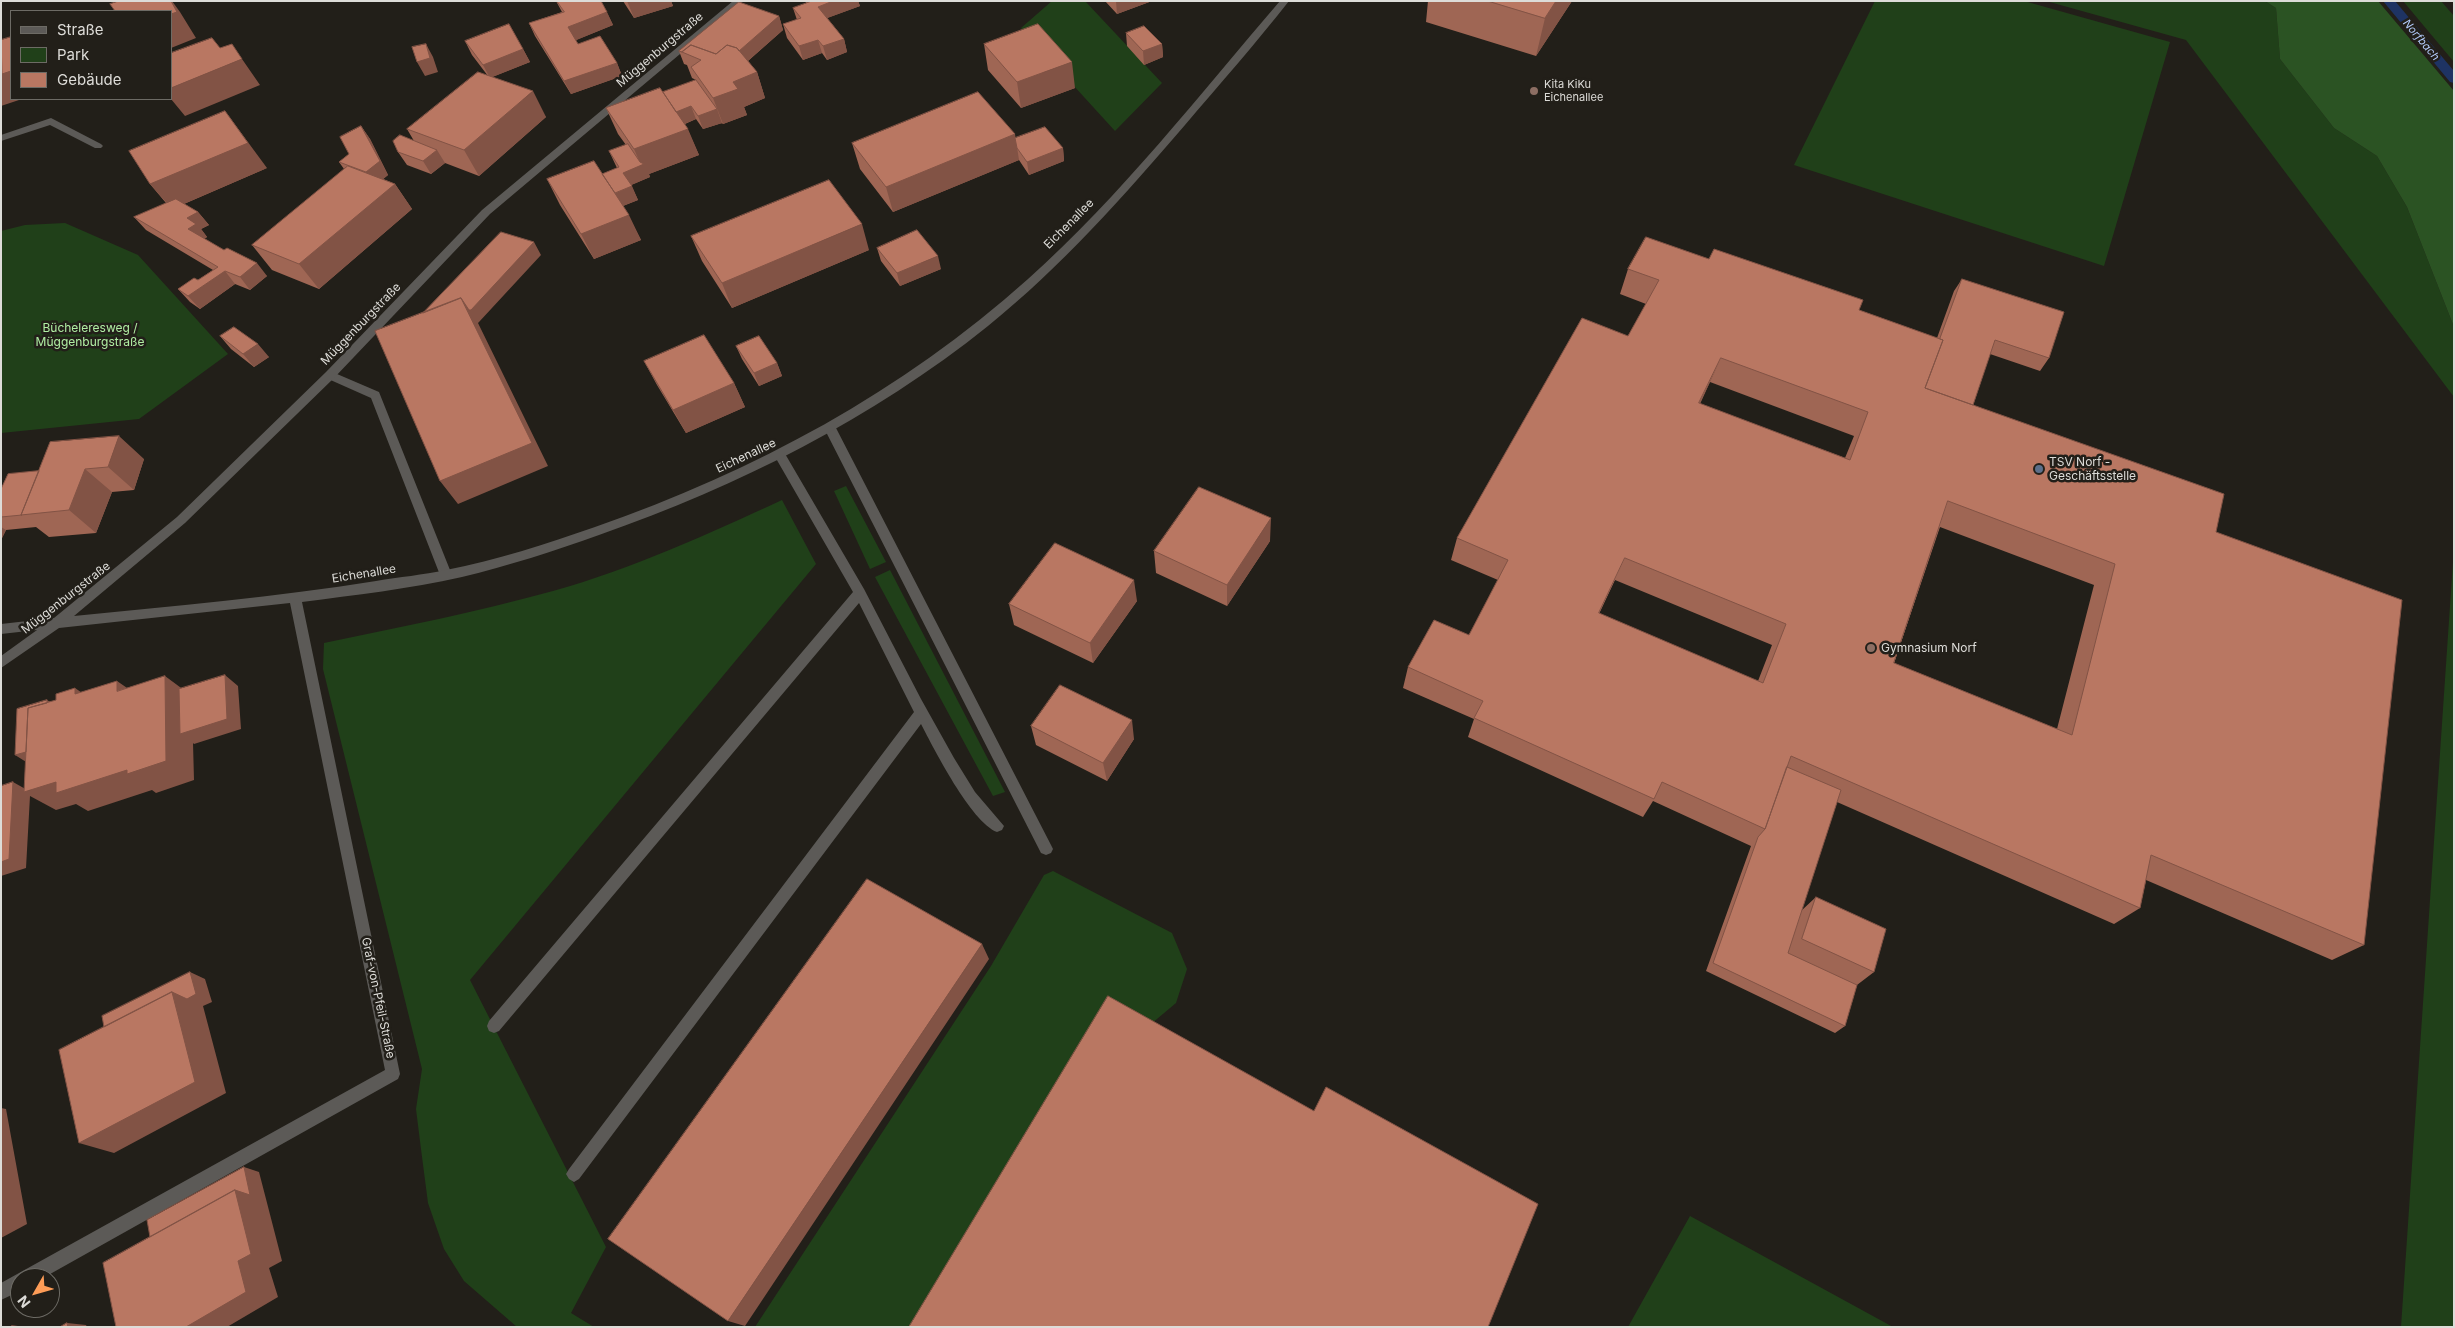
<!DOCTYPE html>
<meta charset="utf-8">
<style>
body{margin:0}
#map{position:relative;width:2455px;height:1328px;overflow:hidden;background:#221f19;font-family:Inter,sans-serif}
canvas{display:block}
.frame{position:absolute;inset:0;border:2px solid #dddcd8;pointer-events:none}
.legend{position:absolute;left:10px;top:10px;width:162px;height:90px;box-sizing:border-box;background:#221f19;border:1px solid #6d6b65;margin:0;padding:6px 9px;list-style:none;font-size:15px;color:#dddcd8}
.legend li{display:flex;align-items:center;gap:10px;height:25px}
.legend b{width:25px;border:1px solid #6d6b65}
.north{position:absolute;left:10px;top:1268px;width:50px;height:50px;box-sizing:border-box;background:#221f19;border:1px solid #6d6b65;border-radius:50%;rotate:232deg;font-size:14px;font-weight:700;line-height:20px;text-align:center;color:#dddcd8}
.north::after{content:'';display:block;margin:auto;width:18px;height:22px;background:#fd9c57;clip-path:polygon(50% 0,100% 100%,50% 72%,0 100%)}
</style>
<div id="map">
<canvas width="2455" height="1328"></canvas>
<div class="frame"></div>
<ul class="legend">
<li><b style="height:6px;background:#5c5a57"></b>Straße</li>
<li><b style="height:14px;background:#204019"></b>Park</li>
<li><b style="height:14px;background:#b97762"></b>Gebäude</li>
</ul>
<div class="north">N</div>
</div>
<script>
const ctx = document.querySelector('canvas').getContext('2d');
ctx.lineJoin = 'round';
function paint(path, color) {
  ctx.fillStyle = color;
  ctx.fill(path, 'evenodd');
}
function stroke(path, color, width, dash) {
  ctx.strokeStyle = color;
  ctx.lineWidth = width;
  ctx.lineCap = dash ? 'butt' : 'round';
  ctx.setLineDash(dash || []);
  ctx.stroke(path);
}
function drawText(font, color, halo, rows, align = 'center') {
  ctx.font = font + ' Inter,sans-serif';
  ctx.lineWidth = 5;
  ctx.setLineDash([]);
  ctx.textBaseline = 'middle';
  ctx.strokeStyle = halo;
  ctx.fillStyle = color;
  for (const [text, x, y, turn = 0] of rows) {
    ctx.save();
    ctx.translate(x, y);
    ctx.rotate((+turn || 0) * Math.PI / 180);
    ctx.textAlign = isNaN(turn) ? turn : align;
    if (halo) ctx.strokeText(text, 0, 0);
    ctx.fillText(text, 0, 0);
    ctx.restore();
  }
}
paint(new Path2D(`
 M1052,1h33l77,82 -47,48 -94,-103z
 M1875,1h149l146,41 -66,224 -310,-101z
 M2046,1h219l11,7 4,51 54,69 43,28 30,51 47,120v70l-268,-357z
 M2403,1h38l13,15v46z
 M65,223l73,32 90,99 -89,65 -138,14v-202l24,-6z
 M846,486l40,76 -16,7 -36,-78z
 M782,500l34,64 -346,416 136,267 -35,66 23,14h-77l-53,-46 -20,-32 -16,-46 -7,-54 -5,-40 6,-40 -99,-400 1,-26c77,-16 153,-31 229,-52 79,-22 155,-57 229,-91z
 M2454,547v780h-53z
 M890,570l115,222 -12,4 -118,-219z
 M1053,871l119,62 15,36 -11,34 -25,21 -239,303h-157l236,-361 53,-91z
 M1690,1216l203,111h-265z`), '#204019');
paint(new Path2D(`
 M2265,1h113l76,90v236l-47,-120 -30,-51 -43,-28 -54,-69 -4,-51z`), '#2b5323');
paint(new Path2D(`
 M2383,1h12l59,70v12l-4,-1z`), '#1e3363');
paint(new Path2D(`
 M330,371l49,21 73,183 -2,3h-8l-2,-3 -69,-177 -45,-20 -1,-3z
 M830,424l6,4 215,417 2,4 -2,4 -5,2 -5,-2 -217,-425z
 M780,451l4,1 80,137 57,110 33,59 21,34 29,34 -2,4 -5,2c-26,-10 -63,-83 -76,-108l-342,455 -5,3 -5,-3 -3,-5 3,-5 345,-457 -55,-109 -360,428 -5,2 -5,-2 -2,-5 2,-5 364,-429 -79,-137z`), '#5c5a57');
paint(new Path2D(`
 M733,1h10l-253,213 -156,164 -149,145 -111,93c101,-10 202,-19 302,-35 23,-4 47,-6 70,-11 51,-10 100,-26 149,-43 160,-56 307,-135 433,-248 93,-83 171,-184 252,-278h9c-33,42 -69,83 -104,124 -61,71 -124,142 -197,201 -116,93 -249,160 -389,209 -45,16 -91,31 -137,42 -53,12 -107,18 -160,25l98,472 -2,5 -355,199h-23v13l-19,9v-17l384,-213 -95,-467 -231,25 -58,40v-12l36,-26 -36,4v-10l53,-6 123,-101 149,-145 156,-162z
 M51,118l50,26 2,2 -2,2h-6l-45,-23 -49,16v-6z`), '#5c5a57');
paint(new Path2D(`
 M556,1h45l12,24 -37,15 2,4 39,19 5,13 -51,18 -36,-58 -6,-13 33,-11z
 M623,1h48l2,5 -39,12z
 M805,1h53l2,5 -33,12 17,21 3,13 -20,8 -5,-7 -19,7 -16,-22 -4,-14 14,-4 -4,-12 14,-4z
 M1105,1h47l-35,13z
 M1428,1h144l-36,55 -110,-34z
 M779,16l4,14 -35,31 9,11 8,26 -21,9 3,8 -24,9 -2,-2 1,1 -19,6 -7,-10 -11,5 14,31 -50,19 1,3 -19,8 7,15 -15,6 18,34 -47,19 -34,-54 -13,-26 55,-5 15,-6 -8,-17 17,-6 -8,-11 -12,-26 57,-16 33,-12 -4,-2 -5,-13 -3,-1 -5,-13z
 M1126,33l36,11 1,13 -19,8 -17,-19z
 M465,41l58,8 7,13 -38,15 54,40 -67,59 -34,-13 -14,11 -24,-9 -9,-13 16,-11 -7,-12 81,-53 -16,-21z
 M984,44l91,44 -54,20 -33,-38z
 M361,126l9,13 18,36 -5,4 12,5 17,25 -93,80 -47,-19 -20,-25 92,-76 -5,-7 10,-8z
 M1015,134v4l48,10 1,13 -35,14 -10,-15 -126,52 -33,-43 -8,-26z
 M267,168l-83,36 14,8 11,13 -8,4 6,8 -3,2 63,37 -17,14 -15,-6 -35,25 -10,-7 -12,-13 20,-9 15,-10 -67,-40 -12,-13 32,-14 -16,-19z
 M691,236l178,14 -137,58 -30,-47z
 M877,248l64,21 -41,17 -19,-25z
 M1628,269l231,41 78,28 17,-47 8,-12 87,79 -9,13 -50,-17 -17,51 243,127 148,413 -32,15 -186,-80 -6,28 -26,16 -277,-122 -36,109 15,-14 58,75 -17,13 -12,41 -10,7 -129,-62 45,-125 -98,-45 -10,16 -175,-80 6,-18 -71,-31 5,-21 61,-32 29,-55 -47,-20 6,-22 171,-202 18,-32 -26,-10zM1710,382l144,54 -9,22 -145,-54zM1940,527l154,58 -37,144 -163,-66zM1615,580l157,65 -14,36 -159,-67z
 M220,336l49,21 -15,10 -23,-18z
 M736,346l41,17 5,13 -23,10 -17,-27z
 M644,361l90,22 11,24 -59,26 -29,-48z
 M144,459l-10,31 -22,2 -16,41 -47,4 -13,-10 -30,3 -5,10v-51l7,-15z
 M1270,541l-43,65 -71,-33 -2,-22z
 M1137,601l-44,62 -79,-38 -5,-21z
 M1031,726l103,13 -27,42 -71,-36z`), '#9f6654');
paint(new Path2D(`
 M171,1h1l8,11 16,26 -25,10z
 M627,1h44l2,5 -39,12z
 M833,1h25l2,5 -38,14 -4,-13z
 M1116,1h36l-35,13z
 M1556,1h16l-36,55 9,-38z
 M607,12l6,13 -39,16 -6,-14z
 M779,16l4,14 -57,50 -5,-13z
 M844,39l3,13 -20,8 -4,-14z
 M818,40l4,13 -19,7 -4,-14z
 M426,44l7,13 5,15 -13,4 -8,-14z
 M1162,44l1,13 -19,8 -1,-14z
 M523,49l7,13 -40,16 -7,-13z
 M242,59l18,26 -75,31 -14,-17v-11z
 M1072,62l3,26 -54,20 -4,-26z
 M617,63l5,13 -51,18 -7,-13z
 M11,71v28h11l-21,7v-33z
 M757,72l8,26 -21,9 3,8 -24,9 -10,-26 20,-16z
 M533,91l13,26 -67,59 -15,-26z
 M691,106l5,13 -17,7 -6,-13z
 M717,109l5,14 -19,6 -5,-13z
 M225,111l42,57 -95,41 -22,-25z
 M361,126l9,13 18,36 -13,11 -9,-13z
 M688,129l11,26 -50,19 1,3 -21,9 -6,-13 18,-8 -7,-16z
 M1015,134l4,26 -126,52 -7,-25z
 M1063,148l1,13 -35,14 -2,-13z
 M437,150l8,13 -14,11 -8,-13z
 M395,184l17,25 -93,80 -20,-25z
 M632,186l6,14 -18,7 -6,-13z
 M198,212l11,13 -8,4 6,8 -8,5 -11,-13 -1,-11z
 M629,215l12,25 -47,19 -13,-25z
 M862,224l7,26 -137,58 -10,-25z
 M534,242l7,13 -62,67 -1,1 70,143 -90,38 -18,-23 21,-183z
 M938,256l3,13 -41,17 -3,-13z
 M257,263l10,13 -17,14 -10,-13z
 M225,271l10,13 -35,25 -12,-13z
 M258,344l11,13 -15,10 -11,-13z
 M1721,358l-11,24 -22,45 11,-24z
 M777,363l5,13 -23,10 -5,-13z
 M734,383l11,24 -59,26 -13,-23z
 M119,436l25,23 -10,31 -26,-23z
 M85,469l27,23 -16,41 -27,-23z
 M1271,518l-1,23 -43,65v-21z
 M1,527l5,3 -5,10z
 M1134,580l3,21 -44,62 -3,-20z
 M225,675l13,11 3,43 -47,15 -1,-1 1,37 -38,13 -4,-3 -64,21 -12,-7 -20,6 -26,-14 -4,72 -25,8v-14l12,-80 16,9 136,-115 27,20z
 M117,681l29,20 -29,-10z
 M75,688l29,20 -29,-14z
 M47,700l16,10 -32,55 -16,-10z
 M1132,720l2,19 -27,42 -4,-18z
 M982,944l7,15 -244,367 -17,-5z
 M190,972l15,7 7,23 -9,4 23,87 -112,60 -35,-10 93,-151z
 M1,1108l5,1 21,115 -26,14z
 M244,1167l15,5 7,27 16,62 -13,7 9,29 -51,30h-41l52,-66 -3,-71z
 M67,1323l19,2 1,2h-19z
 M11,1325l14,2h-13z`), '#825345');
const building = new Path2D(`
 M119,1h52l6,11 -6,2v-3h-56l-5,-7z
 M557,1h44l6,11 -39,15 10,17 22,-8 17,27 -53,18 -35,-58 35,-11z
 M812,1h21l-15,6 26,32 -21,7 -5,-6 -19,6 -16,-22 18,-6 -8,-10z
 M1488,1h68l-11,17z
 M739,2l40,14 -40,35 -2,-3 -10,-3 -11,9 -25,-9 -9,7 -3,-1z
 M509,24l14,25 -40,16 -18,-24z
 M1038,24l34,38 -55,20 -33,-38z
 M1144,26l18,18 -19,7 -17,-18z
 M11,37v34l-9,3 -1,-34z
 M212,38l8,10 12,-4 10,15 -71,29v-35z
 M426,44l4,14 -13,4 -5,-15z
 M691,45l25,9 11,-9 10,3 20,24 -24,10 5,7 -25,9 -22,-31 10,-7 -19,-8z
 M478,72l55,19 -69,59 -57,-21z
 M696,80l21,29 -19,7 -7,-10 -15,6 -13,-20z
 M660,88l28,41 -54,20 -28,-41z
 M978,92l37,42 -129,53 -34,-44z
 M225,111l23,32 -98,41 -21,-33z
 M361,126l19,35 -14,11 -27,-10 10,-8 -9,-17z
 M1045,127l18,21 -36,14 -10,-14 -2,-10z
 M400,135l37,15 -14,11 -25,-9 -5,-11z
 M628,144l12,18 4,2 -21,9 9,13 -17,7 -13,-19 17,-7 -10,-16z
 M594,161l35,54 -48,19 -34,-55z
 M348,166l47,18 -96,80 -47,-19z
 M829,180l33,44 -140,59 -31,-47z
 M176,199l22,13 -11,6 9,6 -8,5 36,21 3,-2 30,15 -17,14 -15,-6 -37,25 -10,-7 16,-11 4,2 20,-13 -84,-50z
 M917,230l21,26 -41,17 -20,-25z
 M501,232l33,10 -63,68h-2l-8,-12 -38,15z
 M1646,237l63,22 5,-10 149,51 -4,10 84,30 -18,48 299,106 -8,38 186,68 -38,345 -213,-90 -11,53 -349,-152 -26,73 -103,-47 -8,17 -180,-81 9,-17 -75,-34 26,-47 35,15 39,-75 -51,-22 125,-220 46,18 31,-56 -31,-11zM1721,358l147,54 -18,48 -151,-57zM1948,501l167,63 -43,171 -178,-72zM1625,558l161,66 -23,59 -164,-70z
 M1962,279l102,33 -15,46 -54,-18 -22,65 -48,-17 18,-48 -3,-1z
 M461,298l71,145 -92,38 -65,-150z
 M234,327l24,17 -15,10 -23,-18z
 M704,335l30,48 -61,27 -29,-49z
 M759,336l18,27 -23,10 -18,-27z
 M119,436l-11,31 -23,2 -16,41 -48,5 29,-73z
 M39,471l-18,44h1l-21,2v-28l7,-15z
 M1199,487l72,31 -44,67 -73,-34z
 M1055,543l79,37 -44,63 -81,-39z
 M225,675l2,44 -47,15 -1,-45z
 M165,676l1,85 -39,13v-4l-71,23v-11l-32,10 4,-84 28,-8v-6l19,-6v6l42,-13v10z
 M1060,685l72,35 -29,43 -72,-37z
 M47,700v3l-19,5 -2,44 -11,3 2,-46z
 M1787,767l54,23 -53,163 69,32 -12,41 -132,-63 45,-126 7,-8z
 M13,782l-4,77 -8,3v-76z
 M867,879l115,65 -254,377 -120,-82z
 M1816,897l70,32 -12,43 -72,-33z
 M190,972l6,22 -9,5 -15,-7 -68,35 -2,-11z
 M172,992l23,90 -116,61 -20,-93z
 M1108,996l206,115 12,-24 212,117 -50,123h-579z
 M244,1167l6,28 -15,-5 -85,47 -3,-17z
 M235,1190l16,64 -13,7 8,31 -60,35h-70l-13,-64z
 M67,1323l1,4h-8z`);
paint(building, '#b97762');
stroke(building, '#825345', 1);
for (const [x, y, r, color] of [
 [1534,91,5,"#8d6e63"],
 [2039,469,5,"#5c6f8a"],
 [1871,648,5,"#8d6e63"]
]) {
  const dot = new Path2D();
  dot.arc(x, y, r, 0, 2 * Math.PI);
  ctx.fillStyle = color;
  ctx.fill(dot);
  stroke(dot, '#221f19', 2);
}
drawText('italic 11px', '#b2caf9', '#221f19', [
 ["Norfbach",2421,40,50]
]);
drawText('11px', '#dddcd8', '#221f19', [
 ["Kita KiKu",1544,85],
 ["Eichenallee",1544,98]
], 'left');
drawText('12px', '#dddcd8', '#221f19', [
 ["Müggenburgstraße",660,50,-40],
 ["Eichenallee",1069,224,-45],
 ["Müggenburgstraße",361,324,-46],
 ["Eichenallee",746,456,-25],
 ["Eichenallee",364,574,-9],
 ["Müggenburgstraße",66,598,-38],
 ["Graf-von-Pfeil-Straße",378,998,78]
]);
drawText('12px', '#b0eea3', '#221f19', [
 ["Bücheleresweg /",90,328],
 ["Müggenburgstraße",90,342]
]);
drawText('12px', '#dddcd8', '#221f19', [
 ["TSV Norf -",2049,462],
 ["Geschäftsstelle",2049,476],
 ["Gymnasium Norf",1881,648]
], 'left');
</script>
